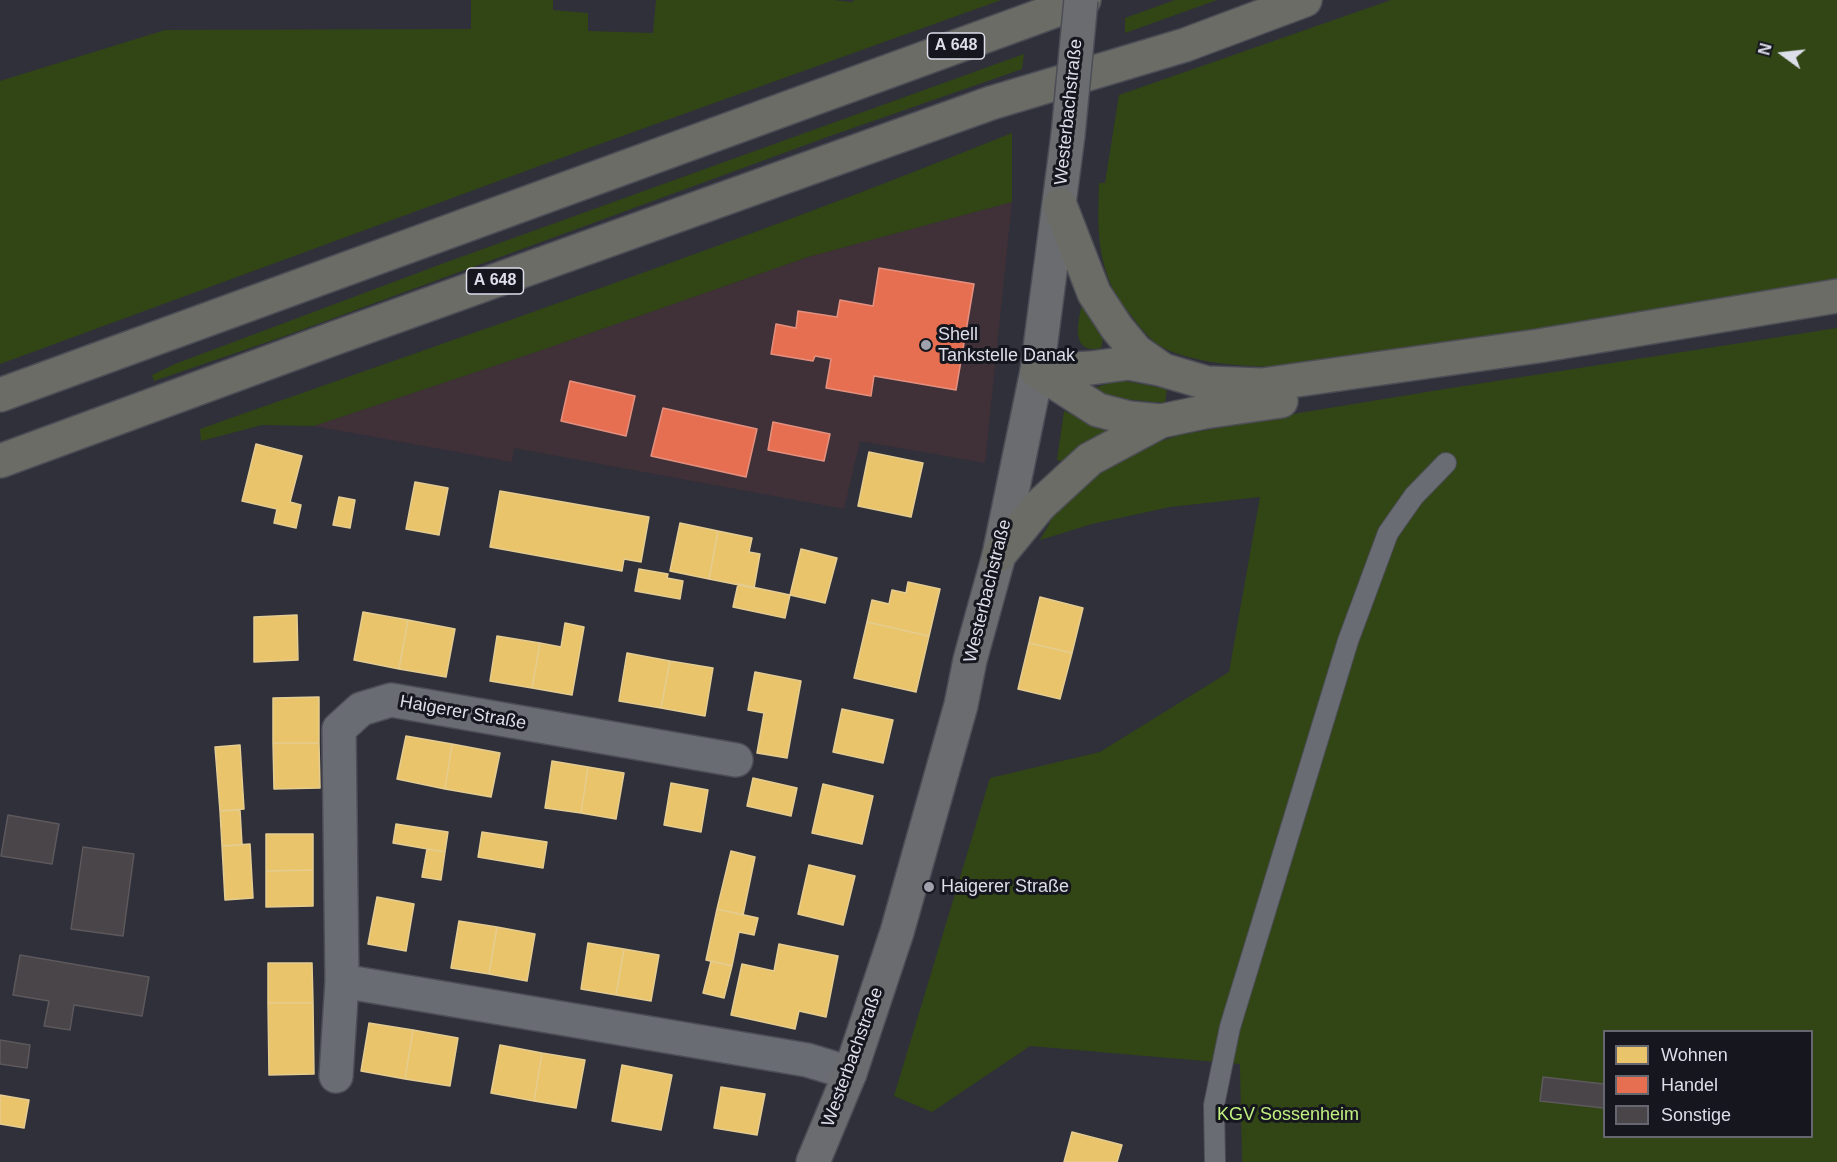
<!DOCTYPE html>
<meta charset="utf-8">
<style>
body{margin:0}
#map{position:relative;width:1837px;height:1162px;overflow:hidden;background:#2f303a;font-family:Arial,sans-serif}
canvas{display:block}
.legend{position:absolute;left:1603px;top:1030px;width:210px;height:108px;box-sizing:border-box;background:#15161e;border:2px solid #656670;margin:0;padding:8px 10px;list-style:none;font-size:18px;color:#dcdeea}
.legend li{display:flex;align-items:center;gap:12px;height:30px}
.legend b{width:30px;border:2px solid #656670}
.north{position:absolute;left:1753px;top:24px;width:60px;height:60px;-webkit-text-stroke:4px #15161e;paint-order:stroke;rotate:285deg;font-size:16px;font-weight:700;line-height:24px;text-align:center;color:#dcdeea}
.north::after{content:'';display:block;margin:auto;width:21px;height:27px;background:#dcdeea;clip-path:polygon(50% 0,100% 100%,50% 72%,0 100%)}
</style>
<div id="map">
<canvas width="1837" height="1162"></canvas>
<ul class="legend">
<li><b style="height:16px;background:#e9c46a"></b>Wohnen</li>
<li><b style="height:16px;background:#e76f51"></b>Handel</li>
<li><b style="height:16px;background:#4a4549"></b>Sonstige</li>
</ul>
<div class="north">N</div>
</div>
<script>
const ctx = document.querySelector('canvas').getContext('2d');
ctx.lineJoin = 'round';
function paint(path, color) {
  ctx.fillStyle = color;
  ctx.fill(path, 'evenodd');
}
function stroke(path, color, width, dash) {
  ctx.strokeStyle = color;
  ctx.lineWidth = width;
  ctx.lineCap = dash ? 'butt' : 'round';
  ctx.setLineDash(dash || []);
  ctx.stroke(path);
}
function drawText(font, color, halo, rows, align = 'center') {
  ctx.font = font + ' Arial,sans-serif';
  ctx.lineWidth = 6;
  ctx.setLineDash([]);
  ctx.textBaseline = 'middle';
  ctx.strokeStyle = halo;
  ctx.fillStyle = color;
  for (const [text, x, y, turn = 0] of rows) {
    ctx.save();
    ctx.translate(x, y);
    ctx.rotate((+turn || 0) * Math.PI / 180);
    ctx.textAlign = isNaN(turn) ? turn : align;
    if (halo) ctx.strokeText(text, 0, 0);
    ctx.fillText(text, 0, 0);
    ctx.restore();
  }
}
paint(new Path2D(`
 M1012,202l-27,261 -125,-22 -16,68 -330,-61 -2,14 -198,-36 225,-75 269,-94z`), '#403037');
paint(new Path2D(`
 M471,0h82v10l35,3v18l65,2 3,-33h177l18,2 4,-2h146l-440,158 -561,206v-283l165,-51 306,-1z
 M1175,0h42l-92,33v-15z
 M1391,0h446v286l-535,82c-44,-2 -91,-1 -132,-17 -16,-6 -28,-21 -37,-33 -6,-9 -15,-17 -19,-27 -18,-37 -16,-68 -15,-108h6l14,-88z
 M1024,54l-2,15 -192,67 -545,200 -131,45 -2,-6 23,-11 272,-102z
 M1012,133v69l-204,55 -269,94 -225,75 -52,-1 -61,16 -1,-12c271,-96 545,-188 812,-296z
 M1082,304c11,14 26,25 19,44 -31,7 -23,-26 -19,-44z
 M1837,328v834h-595l-2,-98 -210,-18 -98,66 -38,-16 96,-318 110,-26 129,-80 31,-175 -90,10 -78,17 -52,16 18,-32 25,-29 60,-32 37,-12 119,-22 152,-25zM1604,1032h208v104h-208z
 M1120,380l47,9 -2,14 -51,-5 -20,-10z
 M1064,411l42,18v5l-41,28 -8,-2z`), '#324615');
const homes = new Path2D(`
 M256,444l46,12 -12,46 11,3 -5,23 -22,-5 3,-14 -35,-8z
 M869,452l54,11 -12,54 -53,-11z
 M415,482l33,6 -9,47 -33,-6z
 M500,491l149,26 -8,45 -17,-3 -2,12 -132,-24z
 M339,497l16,3 -5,28 -17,-3z
 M680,523l38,8 -9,48 -39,-8z
 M718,531l34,7 -3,14 11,2 -6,34 -45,-9z
 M801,549l36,9 -12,45 -35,-8z
 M639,569l29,5 -1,4 16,3 -3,18 -45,-8z
 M908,582l32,7 -11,47 -62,-14 5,-22 17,4 3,-14 14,3z
 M738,584l52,11 -5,23 -52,-11z
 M1040,597l43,11 -11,45 -43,-10z
 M363,612l45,8 -9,49 -45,-9z
 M297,615l1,45 -44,2v-45z
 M408,620l47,9 -9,48 -47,-8z
 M867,622l62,14 -13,56 -62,-14z
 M565,623l19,4 -12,68 -40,-7 8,-45 21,4z
 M497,636l43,7 -8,45 -42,-7z
 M1029,643l43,10 -12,46 -42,-10z
 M627,653l43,8 -9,47 -42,-7z
 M670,661l43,7 -8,48 -44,-8z
 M755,672l46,9 -14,77 -30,-5 7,-40 -16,-3z
 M319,697v46h-46v-45z
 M842,709l51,11 -10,43 -50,-11z
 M406,736l46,8 -7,45 -48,-10z
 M273,743h46l1,45 -46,1z
 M452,744l48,9 -9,44 -46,-8z
 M240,745l4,64 -24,2 -5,-64z
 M552,761l36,6 -7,46 -36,-5z
 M588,767l36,6 -8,46 -35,-6z
 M753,778l44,10 -6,28 -44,-10z
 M671,783l37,7 -7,42 -37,-7z
 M823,784l50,12 -11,48 -50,-11z
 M240,810l2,35 -20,1 -2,-35z
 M396,824l52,8 -3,20 -52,-9z
 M482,832l65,10 -4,26 -65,-11z
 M266,834h47v36l-47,1z
 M250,844l3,54 -28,2 -3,-54z
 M427,849l18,3 -4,28 -19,-3z
 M731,851l24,6 -12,58 -26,-6z
 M809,865l46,11 -12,49 -45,-11z
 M313,870v36l-47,1v-36z
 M377,897l37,7 -8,47 -38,-7z
 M717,909l41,9 -4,17 -15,-3 -7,34 -26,-6z
 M459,921l38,6 -8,47 -38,-6z
 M497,927l38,7 -8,47 -38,-7z
 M588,943l36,6 -8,46 -35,-6z
 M779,944l59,12 -12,61 -27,-6 -4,18 -64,-14 11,-51 32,7z
 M624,949l35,6 -8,46 -35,-6z
 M711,961l21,5 -8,32 -21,-5z
 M268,963h44l1,40h-45z
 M268,1003h45l1,71 -45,1z
 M369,1023l44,7 -8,49 -44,-8z
 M413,1030l45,8 -8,48 -45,-7z
 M500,1045l42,8 -8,48 -43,-8z
 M542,1053l43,7 -9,48 -42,-7z
 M622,1065l50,10 -11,55 -49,-9z
 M721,1087l44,7 -8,41 -43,-7z
 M0,1095l29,5 -5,28 -24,-4z
 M1072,1132l50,13 -5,17h-53z`);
paint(homes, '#e9c46a');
stroke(homes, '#e5cc90', 1.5);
const shops = new Path2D(`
 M879,268l95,16 -18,106 -82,-14 -3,20 -45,-8 5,-29 -16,-3 -2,5 -42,-7 5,-30 20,4 2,-17 39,6 3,-17 33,6z
 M570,381l65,15 -9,40 -65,-15z
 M663,408l94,21 -11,48 -95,-21z
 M773,422l57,12 -6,27 -56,-11z`);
paint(shops, '#e76f51');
stroke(shops, '#e4907f', 1.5);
const building = new Path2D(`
 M8,815l51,9 -7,40 -51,-8z
 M83,847l51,7 -11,82 -52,-7z
 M20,955l129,22 -7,39 -68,-11 -4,25 -26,-4 5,-25 -36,-6z
 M0,1040l30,5 -3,23 -27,-4z
 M1543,1077l61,7v24l-64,-7z`);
paint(building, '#4a4549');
stroke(building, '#5c585c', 1.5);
const service = new Path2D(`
 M1215,1162l-1,-57 16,-78 118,-386 40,-108 26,-37 32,-33`);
const minor = new Path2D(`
 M342,981l465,79 43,13
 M336,1076l6,-95 -3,-252 22,-20 30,-9 345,60`);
const secondary = new Path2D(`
 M813,1162l37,-89 47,-141 64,-227 9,-45 29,-105 38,-184 31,-236`);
const motorway = new Path2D(`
 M1060,205l34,88 23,35 19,23 27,19 44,13 55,2 276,-39 299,-50
 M1037,371l61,39 31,8 32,3 43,-9 77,-11
 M1037,371l54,-3 38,-5 31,6
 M0,395l1084,-395
 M0,461l335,-123 656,-235 194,-58 120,-45
 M999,555l41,-50 50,-46 71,-38`);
stroke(service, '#4c4d56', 22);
stroke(minor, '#4c4d56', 36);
stroke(secondary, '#4c4d56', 36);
stroke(motorway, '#4c4d56', 36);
stroke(service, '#6a6c73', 20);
stroke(minor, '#6a6c73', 33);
stroke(secondary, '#6a6c6f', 33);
stroke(motorway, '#6c6c66', 33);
const secondaryBridge = new Path2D(`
 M1068,135l13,-135`);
stroke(secondaryBridge, '#4c4d56', 36, []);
stroke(secondaryBridge, '#6a6c6f', 33);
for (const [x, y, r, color] of [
 [926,345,6,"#9fa1ac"],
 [929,887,6,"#9fa1ac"]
]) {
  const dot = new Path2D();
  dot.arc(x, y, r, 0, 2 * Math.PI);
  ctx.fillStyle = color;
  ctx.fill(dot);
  stroke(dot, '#15161e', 2);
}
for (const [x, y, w] of [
 [956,46,57],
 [495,281,57]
]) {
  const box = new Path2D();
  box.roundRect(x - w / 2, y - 13, w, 26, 4.5);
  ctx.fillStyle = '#15161e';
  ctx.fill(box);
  stroke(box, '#dcdeea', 1.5);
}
drawText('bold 16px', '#dcdeea', null, [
 ["A 648",956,46],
 ["A 648",495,281]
]);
drawText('18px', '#dcdeea', '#15161e', [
 ["Westerbachstraße",1069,112,-84],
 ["Westerbachstraße",988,591,-76],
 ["Haigerer Straße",463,713,10],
 ["Westerbachstraße",853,1057,-70]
]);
drawText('18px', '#dcdeea', '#15161e', [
 ["Shell",938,335],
 ["Tankstelle Danak",938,356],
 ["Haigerer Straße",941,887]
], 'left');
drawText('18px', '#c1f080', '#15161e', [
 ["KGV Sossenheim",1288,1115]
]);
</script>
